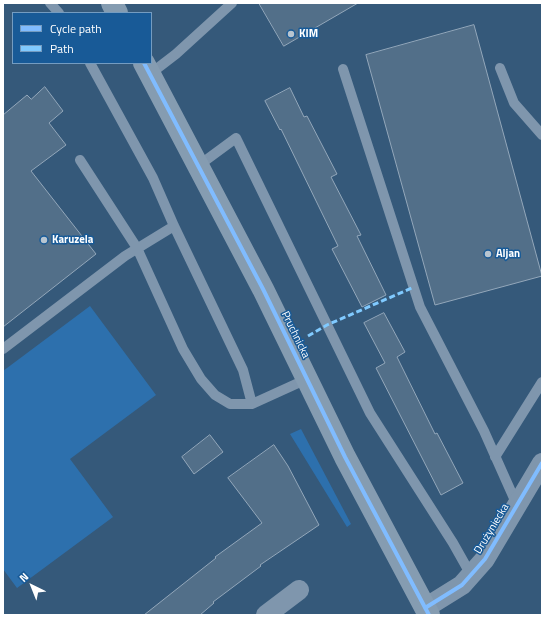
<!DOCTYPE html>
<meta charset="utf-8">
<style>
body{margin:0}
#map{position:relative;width:545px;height:618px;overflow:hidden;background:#35597a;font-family:"Titillium Web",sans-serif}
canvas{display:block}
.frame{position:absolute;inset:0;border:4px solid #fff;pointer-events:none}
.legend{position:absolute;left:12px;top:12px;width:140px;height:52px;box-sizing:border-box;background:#185a97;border:1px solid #749cc1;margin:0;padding:5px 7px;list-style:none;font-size:12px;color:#fff}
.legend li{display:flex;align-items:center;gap:8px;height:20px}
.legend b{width:20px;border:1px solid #749cc1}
.north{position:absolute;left:12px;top:566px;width:40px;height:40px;-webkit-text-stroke:3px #185a97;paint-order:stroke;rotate:317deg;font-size:11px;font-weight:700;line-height:16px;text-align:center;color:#fff}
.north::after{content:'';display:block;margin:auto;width:14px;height:18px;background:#fff;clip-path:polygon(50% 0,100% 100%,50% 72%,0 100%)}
</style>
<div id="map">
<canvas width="545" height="618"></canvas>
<div class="frame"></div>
<ul class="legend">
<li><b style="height:5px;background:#80bcff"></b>Cycle path</li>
<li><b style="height:5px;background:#80caff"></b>Path</li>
</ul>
<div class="north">N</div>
</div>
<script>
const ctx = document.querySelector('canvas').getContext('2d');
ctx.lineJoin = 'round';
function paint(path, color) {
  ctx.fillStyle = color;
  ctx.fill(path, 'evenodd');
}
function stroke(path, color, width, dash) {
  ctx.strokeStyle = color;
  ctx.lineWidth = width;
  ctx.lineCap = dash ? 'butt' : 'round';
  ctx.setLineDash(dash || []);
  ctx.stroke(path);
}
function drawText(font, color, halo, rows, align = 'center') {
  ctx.font = font + ' "Titillium Web",sans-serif';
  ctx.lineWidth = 3;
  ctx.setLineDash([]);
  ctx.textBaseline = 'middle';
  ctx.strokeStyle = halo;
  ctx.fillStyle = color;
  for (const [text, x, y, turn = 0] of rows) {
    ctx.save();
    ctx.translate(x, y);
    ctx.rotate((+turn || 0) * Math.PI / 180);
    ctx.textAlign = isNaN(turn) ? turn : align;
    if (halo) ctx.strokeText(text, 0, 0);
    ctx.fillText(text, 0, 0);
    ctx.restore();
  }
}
paint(new Path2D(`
 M90,306l66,89 -86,64 43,58 -96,71 -14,-19v-198z
 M301,429l50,95 -4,3 -57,-93z`), '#2d70ad');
const building = new Path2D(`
 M259,3h99l-74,43z
 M474,25l68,251 -107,29 -69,-250z
 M45,87l18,24 -14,12 17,22 -35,26 65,83 -93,73v-212l24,-20 4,4z
 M290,88l14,29 3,-1 30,58 -6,3 30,58 -4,1 29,59 -24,12 -30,-58 6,-3 -57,-117 -1,1 -15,-29z
 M384,313l21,39 -8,5 38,77 2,-1 26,50 -22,12 -65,-127 9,-5 -21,-40z
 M210,435l13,17 -29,22 -12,-17z
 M274,445l14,21 31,59 -59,40 1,1 -48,36 1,1 -14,12h-56l72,-57 -1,-1 47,-34 -34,-45z`);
paint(building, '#526f89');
stroke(building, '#93a7ba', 1);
stroke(new Path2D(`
 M50,3l9,10
 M90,63l63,115 21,48 69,144 9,34 55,-25
 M500,68l14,35 28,32
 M343,69l77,238 64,124 33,74
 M150,74l26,-20 56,-51
 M80,160l57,88 46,101 18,30 14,16 15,9h22
 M198,166l38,-28 134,275 83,130 18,32
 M3,349l122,-93 49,-30
 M495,457l47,-75`), '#7f96ad', 10);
stroke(new Path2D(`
 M425,608l37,-23 23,-26 57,-96
 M266,615l33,-25`), '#7f96ad', 20);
stroke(new Path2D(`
 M112,3l5,10
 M144,63l119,226 82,168 84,158`), '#859cb1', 22);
stroke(new Path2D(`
 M308,336l19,-11 87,-38`), '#80caff', 3, [6, 3]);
stroke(new Path2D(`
 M144,63l119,226 82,168 84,158
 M425,608l37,-23 23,-26 57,-96`), '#80bcff', 4);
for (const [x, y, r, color] of [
 [291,34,4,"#b8c5d0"],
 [44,240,4,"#b8c5d0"],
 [488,254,4,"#b8c5d0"]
]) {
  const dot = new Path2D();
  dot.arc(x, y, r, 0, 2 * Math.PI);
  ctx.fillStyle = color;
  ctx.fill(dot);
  stroke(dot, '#185a97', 1.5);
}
drawText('bold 11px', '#fff', '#185a97', [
 ["KIM",299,34],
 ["Karuzela",52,240],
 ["Aljan",496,254]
], 'left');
drawText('11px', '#fff', '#185a97', [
 ["Pruchnicka",295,335,64],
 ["Drużyniecka",492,529,-59]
]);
</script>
